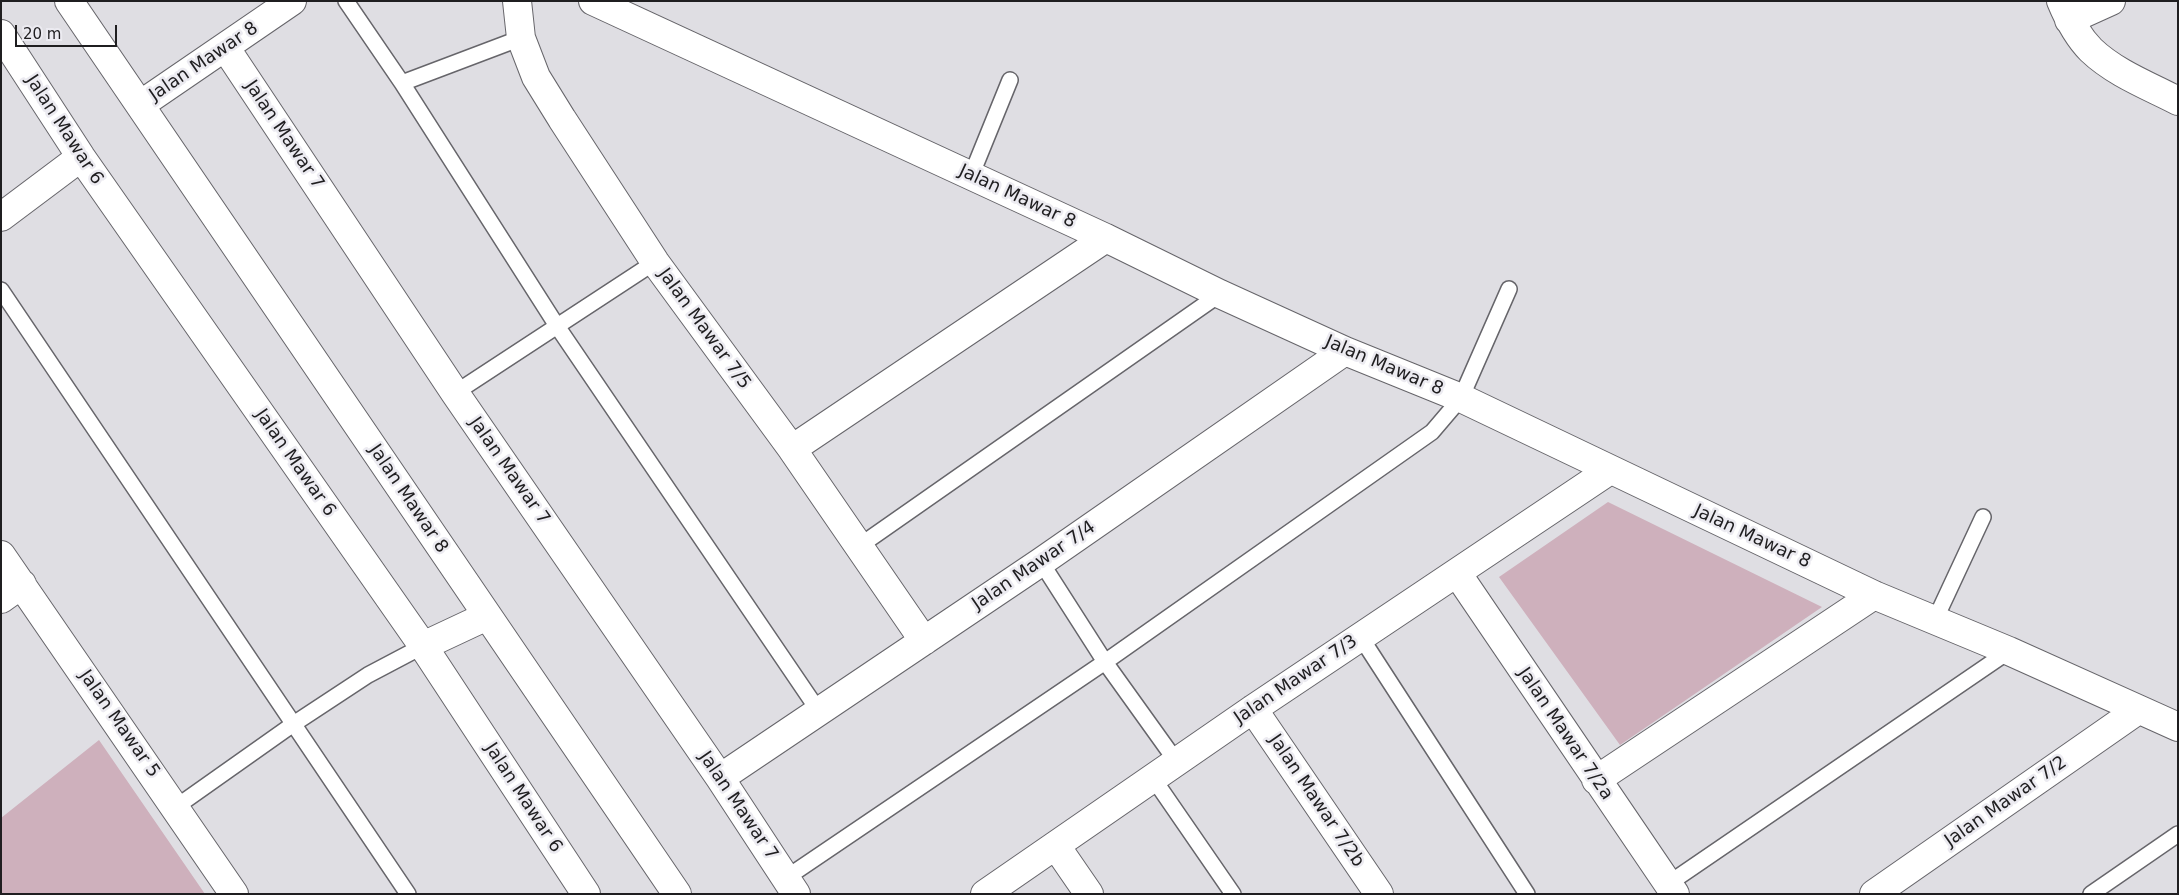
<!DOCTYPE html>
<style>
body{margin:0}
#map{position:relative;width:2179px;height:895px;overflow:hidden;background:#dfdee3;font-family:"DejaVu Sans",sans-serif}
canvas{display:block}
.frame{position:absolute;inset:0;border:2px solid #1f1e20;pointer-events:none}
.scale{position:absolute;left:15px;top:25px;width:102px;height:22px;box-sizing:border-box;border:2px solid #1f1e20;border-top:0;padding-left:6px;font-size:15px;line-height:18px;white-space:nowrap;color:#1f1e20;-webkit-text-stroke:4px #ecebf1;paint-order:stroke}
</style>
<div id="map">
<canvas width="2179" height="895"></canvas>
<div class="frame"></div>
<div class="scale">20 m</div>
</div>
<script>
const ctx = document.querySelector('canvas').getContext('2d');
ctx.lineJoin = 'round';
function paint(path, color) {
  ctx.fillStyle = color;
  ctx.fill(path, 'evenodd');
}
function stroke(path, color, width, dash) {
  ctx.strokeStyle = color;
  ctx.lineWidth = width;
  ctx.lineCap = dash ? 'butt' : 'round';
  ctx.setLineDash(dash || []);
  ctx.stroke(path);
}
function drawText(font, color, halo, rows, align = 'center') {
  ctx.font = font + ' "DejaVu Sans",sans-serif';
  ctx.lineWidth = 5;
  ctx.setLineDash([]);
  ctx.textBaseline = 'middle';
  ctx.strokeStyle = halo;
  ctx.fillStyle = color;
  for (const [text, x, y, turn = 0] of rows) {
    ctx.save();
    ctx.translate(x, y);
    ctx.rotate((+turn || 0) * Math.PI / 180);
    ctx.textAlign = isNaN(turn) ? turn : align;
    if (halo) ctx.strokeText(text, 0, 0);
    ctx.fillText(text, 0, 0);
    ctx.restore();
  }
}
paint(new Path2D(`
 M1608,502l214,105 -202,138 -121,-168z
 M99,740l106,154h-204v-76z`), '#ceb0bc');
const lane = new Path2D(`
 M346,1l56,82 155,243 261,384
 M402,83l119,-45
 M971,176l39,-96
 M1,290l407,604
 M455,393l200,-131
 M858,547l362,-253
 M1041,562l64,100 71,99
 M1935,620l48,-103
 M1360,636l167,258
 M1153,778l80,116
 M176,807l116,-82 76,-50 55,-29
 M786,878l319,-216 327,-230 29,-34 48,-109
 M1668,884l341,-233
 M2091,894l87,-60`);
const street = new Path2D(`
 M69,1l608,893
 M517,1l4,37 15,39 26,42 93,143 137,187 132,192
 M593,1l513,237 114,56 125,57 116,47 413,197 135,56 169,76
 M2061,1c7,17 17,36 30,49 24,23 58,36 87,51
 M2069,20l42,-19
 M1,34l80,123 342,489 163,248
 M225,47l230,346 265,385 76,116
 M140,105l152,-104
 M1,217l80,-60
 M792,449l314,-211
 M1,555l233,339
 M1457,573l218,321
 M1,599l21,-15
 M423,646l64,-30
 M1253,709l126,185
 M720,778l321,-216 304,-211
 M1596,780l278,-185
 M1056,846l33,48
 M985,894l268,-185 357,-239
 M1874,894l264,-184`);
stroke(lane, '#66656a', 18);
stroke(street, '#66656a', 30);
stroke(lane, '#fff', 15);
stroke(street, '#fff', 28);
drawText('18px', '#1f1e20', '#ecebf1', [
 ["Jalan Mawar 8",204,62,-34],
 ["Jalan Mawar 6",64,130,57],
 ["Jalan Mawar 7",284,135,56],
 ["Jalan Mawar 8",1017,197,25],
 ["Jalan Mawar 7/5",704,329,54],
 ["Jalan Mawar 8",1384,366,23],
 ["Jalan Mawar 6",295,463,55],
 ["Jalan Mawar 7",509,471,55],
 ["Jalan Mawar 8",408,499,56],
 ["Jalan Mawar 8",1752,537,25],
 ["Jalan Mawar 7/4",1034,566,-34],
 ["Jalan Mawar 7/3",1296,680,-34],
 ["Jalan Mawar 5",119,724,55],
 ["Jalan Mawar 7/2a",1565,734,56],
 ["Jalan Mawar 6",523,798,57],
 ["Jalan Mawar 7/2b",1316,801,56],
 ["Jalan Mawar 7/2",2006,802,-35],
 ["Jalan Mawar 7",738,806,56]
]);
</script>
